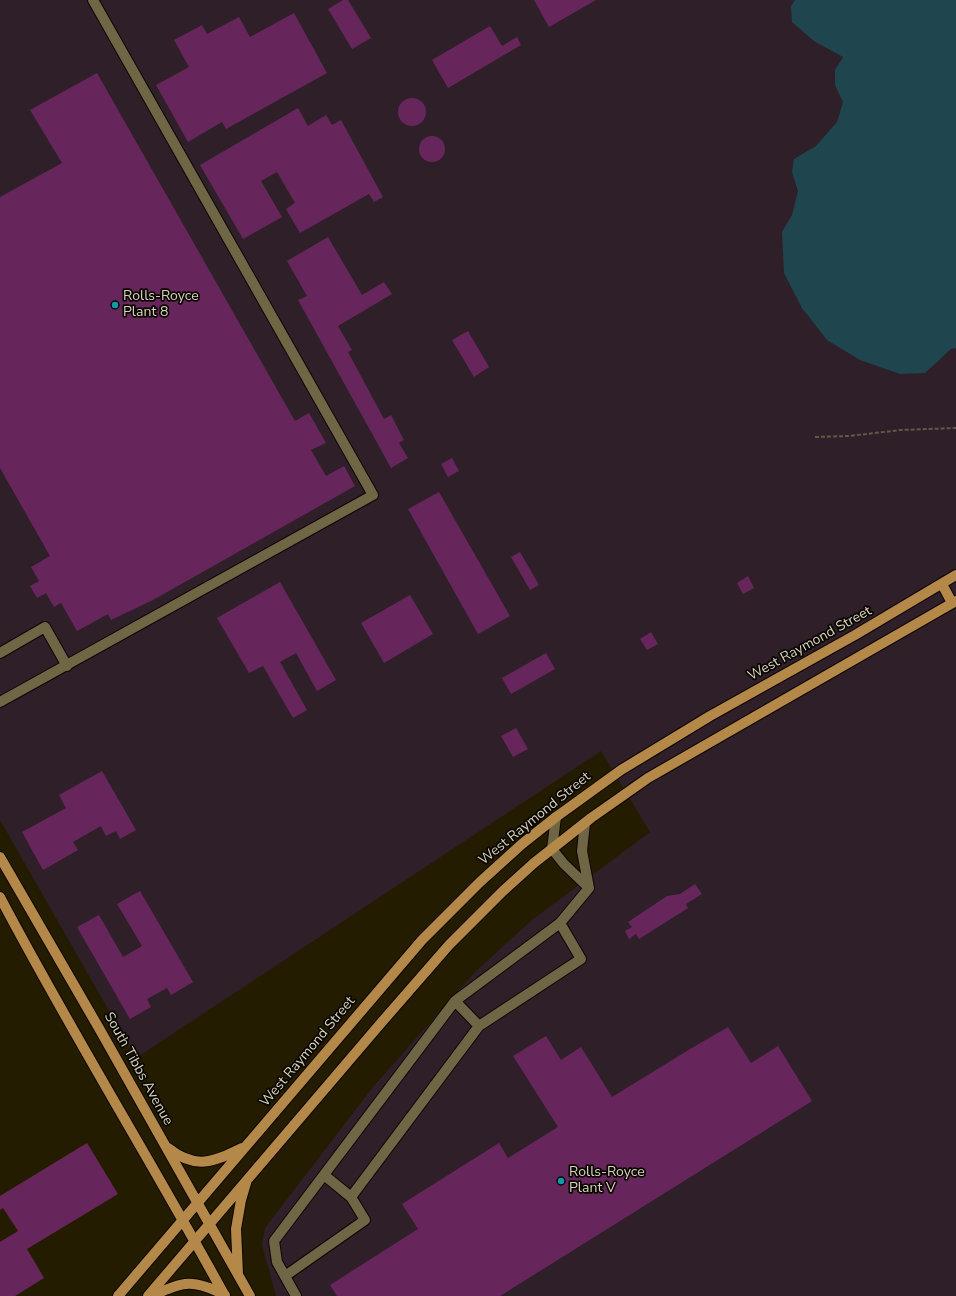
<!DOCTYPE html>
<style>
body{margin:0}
canvas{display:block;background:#241c00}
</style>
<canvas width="956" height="1296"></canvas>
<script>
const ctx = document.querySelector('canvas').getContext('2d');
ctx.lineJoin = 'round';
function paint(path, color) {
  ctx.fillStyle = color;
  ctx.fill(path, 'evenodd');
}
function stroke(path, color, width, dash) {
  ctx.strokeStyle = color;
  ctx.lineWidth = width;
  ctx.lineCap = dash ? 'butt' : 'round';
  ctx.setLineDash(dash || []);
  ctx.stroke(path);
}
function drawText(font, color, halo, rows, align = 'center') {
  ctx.font = font + ' "Nunito Sans",sans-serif';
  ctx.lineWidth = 3.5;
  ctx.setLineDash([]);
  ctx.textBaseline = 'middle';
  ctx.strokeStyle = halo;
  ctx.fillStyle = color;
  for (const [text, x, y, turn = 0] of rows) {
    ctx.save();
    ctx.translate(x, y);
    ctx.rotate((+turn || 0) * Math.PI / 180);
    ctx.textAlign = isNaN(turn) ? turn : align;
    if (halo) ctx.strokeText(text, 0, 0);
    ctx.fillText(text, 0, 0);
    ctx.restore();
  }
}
paint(new Path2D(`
 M0,0h956v1296h-680l-14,-51 3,-17 108,-141 101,-114 58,-53 118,-88 -49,-81 -465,307 -136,-238z`), '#2e1f29');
paint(new Path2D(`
 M795,0h161v348l-5,1 -26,24 -25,1 -40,-14 -33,-20 -25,-32 -18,-35 -2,-41 10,-17 6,-24 -6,-19 2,-13 22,-13 21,-24 6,-20 -8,-17v-15l8,-13 -29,-16 -22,-19 -1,-16z`), '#1f464f');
paint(new Path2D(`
 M343,0h5l23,38 -19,11 -24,-40z
 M534,0h62l-47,27z
 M294,13l33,60 -101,56 -4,-7 -34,20 -32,-57 33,-18 -15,-27 28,-15 5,9 32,-17 11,20z
 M490,26l12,20 15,-9 4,8 -73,43 -16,-28z
 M97,73l198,348 14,-8 17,30 -15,7 15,26 18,-10 11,20 -202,114 -42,20 -3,-6 -31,17 -16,-28 -7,4 -8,-14 -9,5 -7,-12 9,-5 -8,-14 19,-11 -50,-88v-271l62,-34 -32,-53z
 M398 112a14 14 0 1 1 28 0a14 14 0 1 1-28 0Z
 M298,108l10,18 18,-11 6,10 9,-5 42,77 -9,5 -5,-8 -69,39 -14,-24 9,-6 -18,-31 -16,9 21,36 -39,22 -43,-74z
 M419 149a13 13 0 1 1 26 0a13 13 0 1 1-26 0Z
 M328,237l34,58 22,-13 8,12 -54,32 14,24 -4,2 36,67 7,-4 13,25 -5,3 9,15 -17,10 -93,-168 9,-4 -20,-35z
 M468,331l21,36 -15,10 -22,-37z
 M452,458l7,13 -11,6 -7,-13z
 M439,492l71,124 -32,18 -70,-125z
 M520,552l19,33 -9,5 -19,-33z
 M748,576l6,12 -11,6 -6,-11z
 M280,582l56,98 -19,11 -21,-38 -16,9 27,48 -14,8 -30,-52 -14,7 -32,-55z
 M410,595l23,39 -49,29 -23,-40z
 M651,632l7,12 -11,6 -7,-11z
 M546,653l9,16 -44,25 -9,-16z
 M516,728l12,21 -15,8 -12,-21z
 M102,771l34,59 -16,9 -4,-8 -10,5 -5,-10 -28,16 5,8 -35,20 -21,-38 44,-24 -7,-13z
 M695,884l7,10 -16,10 2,4 -49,31 -3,-5 -7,5 -4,-8 7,-4 -4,-5 39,-26 13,-2z
 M140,891l53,91 -22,13 -4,-7 -20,11 4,8 -21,12 -53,-92 22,-12 24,42 19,-11 -25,-42z
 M728,1027l23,36 27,-17 34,55 -312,195h-163l-7,-11 88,-56 -16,-25 97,-61 9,15 50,-31 -45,-71 33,-20 15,24 20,-13 31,50 78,-48z
 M87,1143l31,51 -91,55 17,29 -29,18h-15v-54l18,-11 -15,-23 -3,2v-14z`), '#67265b');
const minor = new Path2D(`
 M0,653l45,-26 22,39
 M0,702l373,-207 -280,-495
 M556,817l-4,32 12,15 25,24
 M455,1001l24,25
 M351,1197l128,-171 102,-67 -21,-36
 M285,1276l80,-56 -14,-23 -27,-22
 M296,1296l-19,-34 -3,-21 181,-240 105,-78 29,-35 -7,-37 3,-28`);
const major = new Path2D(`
 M942,584l10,19
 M0,857l100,173 150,266
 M0,897c71,135 152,265 225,399
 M168,1148c28,22 45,14 74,0
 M238,1274l-2,-45 5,-29 5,-17
 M118,1296l304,-356 58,-58 42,-38 34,-27 65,-47 89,-54 145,-81 101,-60
 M148,1296l233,-273 68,-78 54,-54 31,-28 57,-45 57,-40 308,-177
 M151,1296c33,-14 40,-18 74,-1`);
stroke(minor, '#0e0600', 12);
stroke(major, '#0e0600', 12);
stroke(new Path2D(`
 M815,437l34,-1 52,-6 55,-2`), '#615a42', 2, [4, 2]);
stroke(minor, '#6f6646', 10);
stroke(major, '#b38848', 10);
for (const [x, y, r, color] of [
 [115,305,4,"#0f9aa8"],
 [561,1181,4,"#0f9aa8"]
]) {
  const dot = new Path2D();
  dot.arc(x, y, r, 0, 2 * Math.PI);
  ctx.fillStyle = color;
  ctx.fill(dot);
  stroke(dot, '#0a0700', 1.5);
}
drawText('14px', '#d8d3c1', '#0a0700', [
 ["Rolls-Royce",123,297],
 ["Plant 8",123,313],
 ["Rolls-Royce",569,1173],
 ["Plant V",569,1189]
], 'left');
drawText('14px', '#d8d3c1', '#0a0700', [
 ["West Raymond Street",810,644,-29],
 ["West Raymond Street",535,819,-39],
 ["West Raymond Street",308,1052,-50],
 ["South Tibbs Avenue",138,1069,61]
]);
</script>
